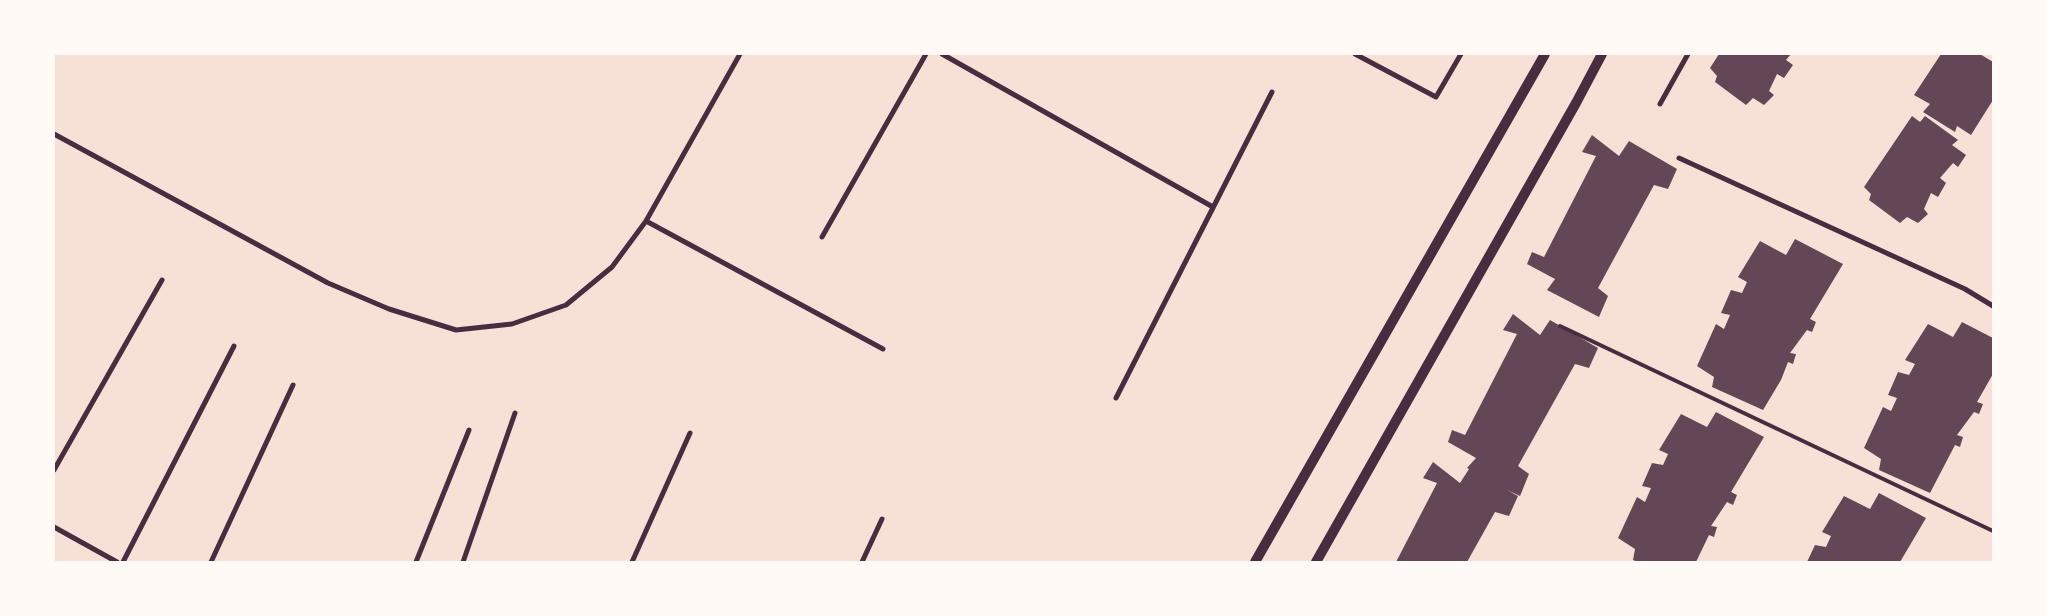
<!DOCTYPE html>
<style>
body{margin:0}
#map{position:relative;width:2047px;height:616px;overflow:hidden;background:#f7e1d7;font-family:Barlow,sans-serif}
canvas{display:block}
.frame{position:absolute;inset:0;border:55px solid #fffaf5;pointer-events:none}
</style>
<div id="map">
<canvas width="2047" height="616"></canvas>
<div class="frame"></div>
</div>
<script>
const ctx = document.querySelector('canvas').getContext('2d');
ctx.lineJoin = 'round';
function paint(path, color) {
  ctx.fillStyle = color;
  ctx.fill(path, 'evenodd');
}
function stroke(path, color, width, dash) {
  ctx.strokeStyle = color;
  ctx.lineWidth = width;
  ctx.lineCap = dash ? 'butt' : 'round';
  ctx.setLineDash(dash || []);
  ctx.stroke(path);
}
paint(new Path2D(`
 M1719,54h72l-5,6 7,5 -9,13 -7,-4 -8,17 5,4 -10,10 -11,-7 -7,7 -31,-23 2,-6 -7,-8z
 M1941,54h39l13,8v38l-22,35 -14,-9 -2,6 -32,-20 7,-8 -16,-9z
 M1912,116l8,6 5,-6 33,24 -6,5 14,10 -8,12 -5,-4 -13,15 6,5 -8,14 -7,-4 -7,16 4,5 -10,9 -11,-6 -7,6 -31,-23 2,-6 -7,-7z
 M1592,135l27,21 10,-15 48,28 -9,20 -14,-4 -56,103 10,8 -9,21 -52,-27 8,-11 -28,-15 5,-12 12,5 52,-101 -14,-4z
 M1795,239l48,25 -33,55 6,3 -4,10 -5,-2 -17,23 6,1 -3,10 -5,-2 -7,18 -18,30 -51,-23 2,-10 -17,-11 19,-42 8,5 6,-14 -9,-2 10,-23 11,3 5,-11 -9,-5 22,-36 26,14z
 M1513,314l27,21 10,-15 48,28 -9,20 -14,-4 -57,102 11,8 -9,22 -13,-6 11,6 -9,20 -14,-4 -28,50h-71l41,-79 -14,-5 10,-16 27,21 9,-14 -2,-1 9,-10 -28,-16 4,-12 13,5 52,-101 -14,-4z
 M1962,322l31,16v36l-16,28 6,2 -4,10 -5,-2 -17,23 6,2 -3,10 -5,-2 -25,48 -51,-23 2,-11 -17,-11 19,-41 8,4 6,-13 -9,-3 10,-23 11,3 6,-11 -10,-4 23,-36 25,13z
 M1716,412l48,25 -33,55 6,3 -4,10 -6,-3 -16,24 6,1 -3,10 -5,-2 -13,27h-58l-5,-2 2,-11 -17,-11 19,-41 8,5 6,-14 -9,-2 10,-23 11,2 5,-11 -9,-4 22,-36 26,13z
 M1879,493l47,25 -26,44h-93l8,-17 11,2 5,-11 -9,-4 22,-36 26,13z`), '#644757');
stroke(new Path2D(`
 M1560,326l433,205`), '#4a2c40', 4);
stroke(new Path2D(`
 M942,54l271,153
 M1355,54l81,43 25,-43
 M1660,104l28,-50
 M54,134l274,149 61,26 67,21 56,-6 54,-19 46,-38 34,-46 94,-167
 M1679,158l286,131 28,17
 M646,221l237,128
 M822,237l104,-183
 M1116,398l156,-306
 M54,470l108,-190
 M54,527l63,35
 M123,562l111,-216
 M211,562l82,-177
 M416,562l53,-132
 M463,562l52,-149
 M632,562l58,-129
 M862,562l20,-43`), '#4a2c40', 5);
stroke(new Path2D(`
 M1255,562l290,-508
 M1316,562l260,-459 26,-49`), '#4a2c40', 10);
</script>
